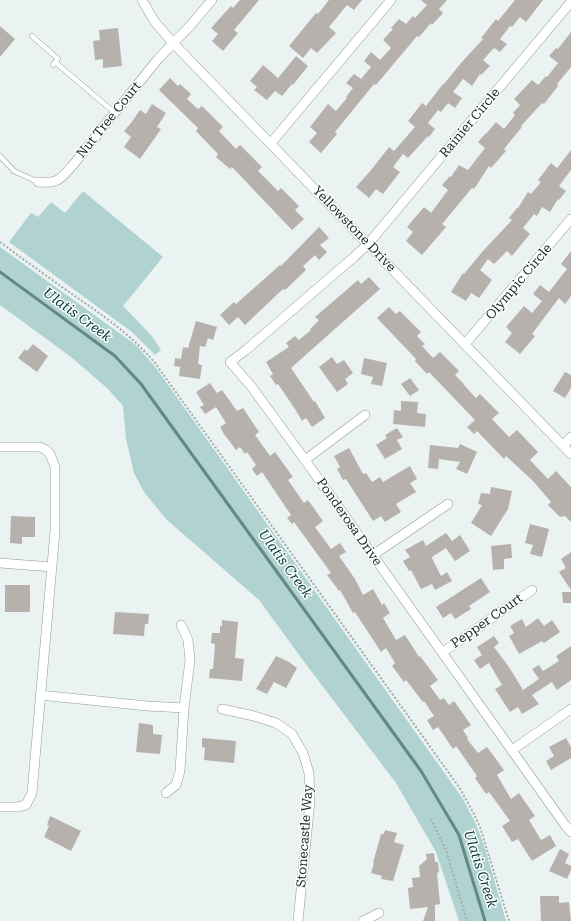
<!DOCTYPE html>
<style>
body{margin:0}
canvas{display:block;background:#eaf2f2}
</style>
<canvas width="571" height="921"></canvas>
<script>
const ctx = document.querySelector('canvas').getContext('2d');
ctx.lineJoin = 'round';
function paint(path, color) {
  ctx.fillStyle = color;
  ctx.fill(path, 'evenodd');
}
function stroke(path, color, width, dash) {
  ctx.strokeStyle = color;
  ctx.lineWidth = width;
  ctx.lineCap = dash ? 'butt' : 'round';
  ctx.setLineDash(dash || []);
  ctx.stroke(path);
}
function drawText(font, color, halo, rows, align = 'center') {
  ctx.font = font + ' "Roboto Serif",serif';
  ctx.lineWidth = 3;
  ctx.setLineDash([]);
  ctx.textBaseline = 'middle';
  ctx.strokeStyle = halo;
  ctx.fillStyle = color;
  for (const [text, x, y, turn = 0] of rows) {
    ctx.save();
    ctx.translate(x, y);
    ctx.rotate((+turn || 0) * Math.PI / 180);
    ctx.textAlign = isNaN(turn) ? turn : align;
    if (halo) ctx.strokeText(text, 0, 0);
    ctx.fillText(text, 0, 0);
    ctx.restore();
  }
}
paint(new Path2D(`
 M83,191l80,66 -40,49 29,30 9,14 -6,5 -23,-23 -123,-90 22,-29 7,4 13,-15 14,11z
 M0,247l122,88 15,11 19,22 307,431 12,23 9,23 22,76h-47l-23,-69 -40,-69 -91,-120 -46,-63 -93,-81 -22,-27 -10,-19 -8,-34 -3,-33 -16,-18 -36,-31 -71,-52z`), '#b0d2d0');
stroke(new Path2D(`
 M0,272l115,84 26,28 280,387 38,64 26,86`), '#648886', 3);
paint(new Path2D(`
 M240,0h19l-25,30 4,3 -15,18 -11,-10 6,-7 -7,-6 20,-22 2,2z
 M329,0h33l-8,10 -7,-5 -18,22 7,6 -19,20 -6,-5 -8,10 -14,-12 27,-33 2,1z
 M421,0h26l-8,9 4,4 -11,12 -1,-2 -12,14 -2,-1 -41,49 -2,-1 -39,48 2,2 -16,19 -12,-11 8,-9 -7,-6 18,-23 8,7 11,-13 -1,-1 7,-9 -7,-5 8,-9 7,5 10,-12 -7,-6 7,-9 9,8 11,-12 -8,-8 10,-11 -2,-1 8,-9 7,5 7,-8 2,2 12,-13z
 M515,0h28l-17,22 -6,-5 -8,10 -2,-1 -10,13 7,5 -7,8 -6,-4 -11,12 7,6 -9,9 -1,-1 -8,12 -9,-7 -10,13 9,6 -7,10 -7,-5 -7,9 -3,-2 -10,13 7,6 -6,8 -1,-1 -20,22 -5,-4 -10,13 7,5 -17,22 -7,-5 -7,9 -13,-11 16,-18 17,-22 5,4 21,-24 -7,-6 14,-18 4,3 17,-22h1l17,-21 22,-24 -2,-1 15,-19 2,2z
 M0,26l15,13 -15,18z
 M118,28l4,38 -19,2v-9l-8,1 -2,-19 7,-1 -1,-10z
 M571,32v35l-14,17 1,2 -14,18 -2,-1 -21,23 1,1 -18,22 2,2 -15,17 -2,-2 -15,23 -2,-1 -30,36 4,3 -24,28 -16,-14 7,-9 -6,-5 17,-20 7,6 17,-23 -6,-5 8,-9 1,1 8,-12 9,5 17,-22 -7,-6 8,-9v1l10,-12 8,7 11,-14 -2,-2 7,-8 -6,-6 18,-19 6,5 8,-9 1,1 11,-14 -9,-7 7,-8 2,1z
 M296,56l12,10 -15,19 -1,-1 -10,12 -7,-5 -8,9 -13,-10 3,-3 -7,-6 13,-16 15,13z
 M170,78l8,8 2,-2 11,10 -4,5 11,10 4,-3 21,21 -4,4 17,18 4,-4 22,22 -4,4 20,20 3,-3 18,18 -4,4 9,9 -12,11 -60,-63 -2,2 -14,-12 2,-3 -22,-23 2,-3 -39,-38z
 M152,104l14,9 -9,14 4,2 -21,30 -16,-12 7,-10 -7,-6 7,-8 9,-13 6,4z
 M571,150v20l-12,16 7,5 -7,9 -1,-1 -8,13 -8,-5 -5,9 -3,-2 -11,14 7,6 -18,22 -5,-5 -13,13 -6,-5 -8,11 12,10 -13,18 -8,-5 -5,8 -15,-9 12,-19 1,1 19,-23 29,-31 -3,-2 8,-10h1l10,-16 3,2 10,-12 -3,-2 13,-17 6,5z
 M319,227l10,11 -9,7 7,7 -8,8 -4,-5 -12,11 3,4 -21,20 -2,-1 -38,36 -7,-8 -9,8 -9,-10 14,-13 2,2 44,-39 1,1z
 M571,251v45l-6,8 -6,-6 -27,36 3,2 -15,18 -15,-12 7,-9 -6,-6 18,-21 8,7 10,-12 -9,-7 7,-9 9,7 18,-23 -6,-5z
 M369,277l11,12 -89,79 23,34 1,-1 10,17 -13,9 -6,-9 -4,3 -7,-12 -17,-25 -2,1 -6,-9 3,-2 -7,-12 23,-15 -3,-4 9,-7 4,4 12,-10 -1,-1 9,-9 -4,-3 43,-37 3,4z
 M389,307l7,7 4,-3 21,21 -4,4 8,8 -3,2 11,12 7,-6 19,19 -4,4 9,9h-1l13,14 4,-4 19,19 -7,6 17,18 8,-7 21,22 -8,8 18,19 8,-8 15,16v35l-6,-6 -5,1 -12,-12 3,-3 -18,-21 -27,-25 -2,3 -27,-28 -3,3 -7,-7 8,-7 -46,-48 -2,2 -12,-13 1,-2 -39,-41z
 M196,321l21,6 -4,13 -5,-2 -3,9 -5,-1 -2,18 4,1 -2,14 -21,-3 1,-9 -6,-1 1,-8 6,1 2,-12 5,1z
 M33,344l15,12 -11,16 -19,-14 7,-9 2,2z
 M332,357l5,7 7,-4 9,13 -8,6 3,5 -11,8 -18,-25z
 M364,358l23,5 -5,23 -11,-2 2,-7 -12,-3z
 M565,372l6,3v13l-6,10 -12,-7z
 M410,378l9,12 -9,6 -9,-12z
 M210,383l7,10 5,-3 15,21 6,-3 16,24 -4,3 15,21 5,-4 10,14 8,11 -5,3 9,13 7,10 4,-3 15,21 -8,6 11,15 5,7 9,-6 6,9 -7,4 16,23 8,16 10,-6 9,16 2,-2 6,10 -7,5 13,22 9,-5 14,22 1,-1 18,24 -8,6 10,14 4,-2 5,7 5,-4 17,24 -8,5 5,8 -1,1 11,14 9,-6 17,23 -7,5 14,24 8,-6 16,23 -6,4 12,20 9,-5 6,11 -24,15 -14,-22 -6,3 -10,-16 8,-5 -21,-29 -3,2 -11,-16 2,-2 -21,-30 -3,3 -15,-22 -5,3 -6,-10 7,-4 -10,-15 -1,1 -17,-22 -2,2 -12,-16 3,-3 -9,-15 -5,4 -26,-40 -2,1 -13,-23 -1,1 -12,-16 4,-2 -37,-51 -2,2 -5,-6 4,-3 -29,-43 -5,4 -5,-7 4,-4 -9,-13 -2,2 -5,-7 -4,3 -12,-16 -4,-7 6,-4 -10,-16 -11,7 -5,-7 4,-2 -8,-13z
 M401,401l17,1 -1,11 9,1 -1,13 -32,-3 1,-14 7,1z
 M397,428l6,9 -6,3 5,9 -17,10 -9,-14 11,-7 -2,-3z
 M460,444l17,8 -10,22 -11,-5 4,-7 -21,-3 -1,10 -10,-1 2,-23 28,3z
 M349,448l14,26 3,-1 6,9 8,-5 3,5 27,-16 7,13 -7,4 6,9 -20,12 5,8 -16,10 -4,-6 -8,5 -27,-42 -3,1 -6,-11 3,-2 -6,-11z
 M491,487l21,4 -4,18 -17,27 -20,-13 11,-18 -4,-1 3,-11 9,1z
 M11,516l24,1v20h-13v7l-12,-1z
 M530,524l19,5 -7,28 -12,-3 3,-9 -8,-2z
 M446,533l6,8 8,-6 10,16 -15,10 -9,-13 -14,9v1l9,18 6,-4 5,9 -17,9 -3,-6 -11,5 -10,-19 -2,1 -6,-10 7,-4 -5,-7 18,-10 3,6z
 M511,544l1,14 -8,1v10l-11,1 -2,-24z
 M571,552v38l-12,-18 7,-4 -5,-9z
 M481,578l9,14 -21,14 2,3 -16,10 -4,-6 -8,5 -7,-11z
 M5,585h25v27h-25z
 M562,592h9v11h-8z
 M115,612l34,2 -1,10h-3l-1,12 -31,-2z
 M538,618l6,8 8,-6 8,12 -16,11 -2,-2 -23,13 -10,-18 5,-3 -4,-7 12,-7 4,8z
 M222,620l16,2 -3,36 9,1 -2,22 -33,-3 1,-9h3l2,-25 -4,-1 1,-10h8v-7h2z
 M494,636l5,7 -5,4 15,20 14,23 16,-11 -7,-10 7,-4 4,6 16,-10 -3,-5 15,-10v34l-14,10 -5,-8 -20,13 7,9 -17,10 -4,-7 -8,5 -15,-23 7,-4 -13,-22 -9,6 -6,-9 8,-5 -5,-8z
 M276,656l13,6 8,6 -11,20 -12,-6 -7,12 -11,-5z
 M139,723l14,2v9l9,1 -2,19 -24,-2z
 M202,738l34,3 -2,22 -30,-3 1,-12 -3,-1z
 M566,738l5,9v11l-20,12 -5,-9 8,-5 -5,-9z
 M50,816l31,15 -10,20 -27,-14 5,-11 -2,-1z
 M385,830l12,3 -3,9 10,3 -11,36 -12,-2 1,-3 -11,-3 3,-10h-1l8,-29h3z
 M560,849l9,5 -4,9 6,3v4l-4,9 -18,-8z
 M434,853l1,9h3l1,10 -2,1 3,31 -5,1v16h-12l5,-14 -18,2 -2,-21 5,-1 -1,-9 8,-1 -1,-11 8,-7 -1,-5z
 M540,896h19v7l10,-1 2,19h-30z`), '#b7b1ae');
const lane = new Path2D(`
 M32,36l26,23 -5,6
 M55,62l60,51
 M0,156l14,15 24,11`);
const street = new Path2D(`
 M142,0l13,22 18,21 398,411
 M571,2l-203,242 -14,13 -108,93 -16,12 21,24 54,74 260,365 6,7
 M271,143l120,-143
 M38,182c21,2 22,-3 35,-17l85,-106 31,-32 23,-27
 M465,344l106,-125
 M563,446l8,-9
 M0,447h40l6,3 4,4 5,13v64l-23,262 -6,12 -9,2h-17
 M305,460l60,-45
 M373,555l75,-51
 M0,563l52,4
 M443,652l89,-62
 M40,695l107,11 37,2
 M222,709l32,7 22,7 16,11 11,19 6,20 1,28 -12,120
 M512,750l59,-41
 M166,793l10,-8 4,-14 4,-63 6,-48 -2,-20 -7,-15
 M363,921l16,-8`);
stroke(lane, '#929999', 5.5);
stroke(street, '#929999', 10);
stroke(new Path2D(`
 M0,242c24,18 48,35 72,52 30,21 60,41 83,69l304,424 14,25 7,15 29,94
 M431,819l15,31 21,71`), '#a5abab', 2, [2, 2]);
stroke(lane, '#fff', 4.5);
stroke(street, '#fff', 9);
drawText('13px', '#242727', '#fafffe', [
 ["Nut Tree Court",109,120,-51],
 ["Rainier Circle",470,123,-50],
 ["Yellowstone Drive",354,229,46],
 ["Olympic Circle",519,282,-50],
 ["Ponderosa Drive",349,522,55],
 ["Pepper Court",487,621,-35],
 ["Stonecastle Way",305,836,-86]
]);
drawText('italic 14px', '#053735', '#fafffe', [
 ["Ulatis Creek",77,315,36],
 ["Ulatis Creek",285,564,54],
 ["Ulatis Creek",480,869,72]
]);
</script>
